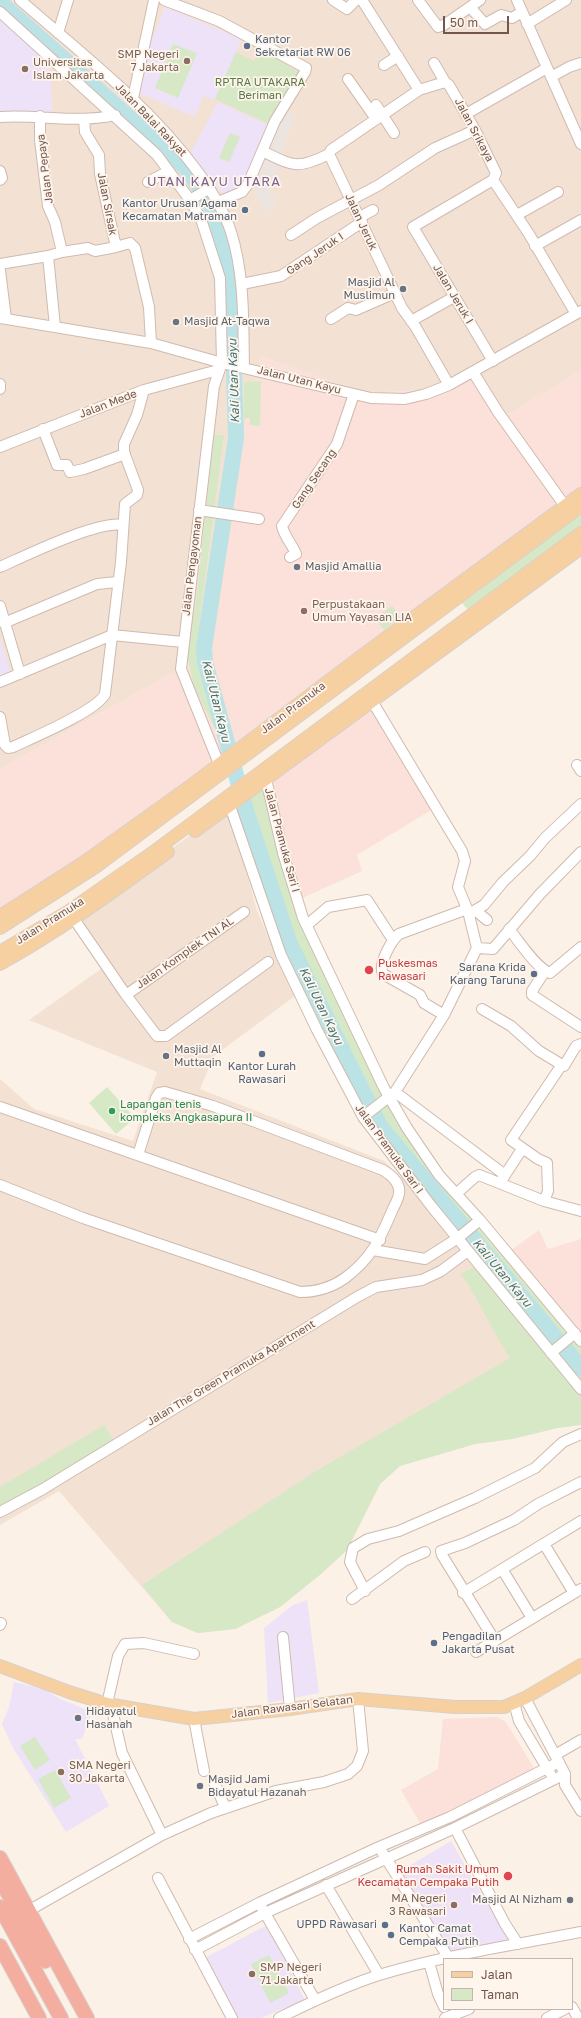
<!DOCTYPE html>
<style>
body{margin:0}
#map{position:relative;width:581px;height:2018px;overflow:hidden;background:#fbf1e6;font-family:"Golos Text",sans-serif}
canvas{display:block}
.legend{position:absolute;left:443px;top:1958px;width:130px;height:52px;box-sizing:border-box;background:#fef5ec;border:1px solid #c6b5ac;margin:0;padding:5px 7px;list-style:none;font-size:12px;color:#73564c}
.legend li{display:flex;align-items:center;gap:8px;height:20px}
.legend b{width:20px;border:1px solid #c6b5ac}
.scale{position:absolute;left:443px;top:16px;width:66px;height:18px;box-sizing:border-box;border:2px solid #73564c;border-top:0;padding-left:5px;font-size:12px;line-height:14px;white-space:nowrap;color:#73564c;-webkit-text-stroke:3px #fef5ec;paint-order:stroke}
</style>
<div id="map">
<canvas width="581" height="2018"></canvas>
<ul class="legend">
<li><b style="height:5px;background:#f7d0a1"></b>Jalan</li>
<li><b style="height:11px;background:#d6e8c5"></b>Taman</li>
</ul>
<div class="scale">50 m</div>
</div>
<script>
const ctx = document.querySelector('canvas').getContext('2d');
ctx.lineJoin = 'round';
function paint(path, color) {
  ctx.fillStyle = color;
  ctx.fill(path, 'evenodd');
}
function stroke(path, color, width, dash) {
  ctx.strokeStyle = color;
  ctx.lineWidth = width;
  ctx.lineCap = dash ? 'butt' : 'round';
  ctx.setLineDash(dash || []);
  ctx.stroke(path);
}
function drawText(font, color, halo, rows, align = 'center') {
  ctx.font = font + ' "Golos Text",sans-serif';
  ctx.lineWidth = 3.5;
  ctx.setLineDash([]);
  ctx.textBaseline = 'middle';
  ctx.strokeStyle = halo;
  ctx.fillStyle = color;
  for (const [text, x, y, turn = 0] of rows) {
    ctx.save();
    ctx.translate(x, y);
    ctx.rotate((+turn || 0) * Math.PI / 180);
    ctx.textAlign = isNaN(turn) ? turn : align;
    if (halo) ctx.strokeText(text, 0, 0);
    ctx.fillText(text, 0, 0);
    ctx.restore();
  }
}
paint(new Path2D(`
 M0,0h581v371l-75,45 -79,-26 -61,3 -160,195 -6,70 -200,111z
 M229,807l28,104 38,85 -81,60 -14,33 184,72 48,46 26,31 123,187 -24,3 -45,11 -37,5 -75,22 -20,18 -33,66 -26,24 -41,33 -45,22 -37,4 -26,-11 -113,-131 -59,34v-446l34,30 99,32 24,-69 -128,-52 76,-54 -30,-47z`), '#f3e2d4');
paint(new Path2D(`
 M260,356l106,37 61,-3 42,-22 37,48 75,-45v123l-392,293 -189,129v-147l200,-111 6,-70z
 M372,701l61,108 -76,46 5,16 -64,29 -32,-121z
 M539,1230l9,19 33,-10v103l-74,-89z
 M497,1717l9,5 31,51 -116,52 -20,-35 37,-21 5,-50z`), '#fbe1da');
paint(new Path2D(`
 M285,109l11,8 -16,39 5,7 -11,11 5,8 -9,8 6,16 -12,7 -13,-27z`), '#ece4df');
paint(new Path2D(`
 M165,7l77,32 -28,61 -11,-4 -8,21 -59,-25 4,-23z
 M0,16l50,45 2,52 -52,3z
 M218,102l52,24 -28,64 -19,4 -33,-40z
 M0,638l11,36 -11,3z
 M307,1600l12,93 -51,10 -4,-75 29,-23z
 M14,1682l30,7 16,10 32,13 -10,27h-7l34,67 -43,26 -53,-84 -11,-24 7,-17z
 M451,1841l56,97v6l-56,9 -52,-81z
 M267,1925l38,75 -44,18h-24l-34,-59z`), '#eee2f8');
paint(new Path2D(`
 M173,44l24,9 -19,45 -23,-10z
 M236,52l18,9 3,-5 6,2 3,-6 37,23 -32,50 -56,-26z
 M230,133l10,4 -11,25 -10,-4z
 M261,381l-1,45 -10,-1v-7h-6v-36z
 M214,435h10l-25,190 -1,29 9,36 14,41 -2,6 -25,-50 -8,-38 10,-46z
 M581,514v12l-113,84 -6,-7z
 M392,606l8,11 -16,13 -9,-12z
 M266,780l32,121 91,196 50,78 142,166v84l-24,3 -45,11 -37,5 -75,22 -20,18 -33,66 -26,24 -41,33 -45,22 -37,4 -26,-11 -30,-37 174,-114 194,-113c-18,-27 -30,-57 -49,-84l18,-10 -117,-149 -81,-161 -49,-147z
 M107,1087l28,31 -19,16 -27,-31z
 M104,1425l12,19 -116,68v-25z
 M35,1737l15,23 -15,10 -15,-24z
 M55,1770l16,28 -17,10 -16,-29z
 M269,1955l20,38 -19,10 -19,-39z`), '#d6e8c5');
stroke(new Path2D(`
 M0,2l187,167 24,36 20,68 5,165 -32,210 1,14 39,142 45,138 91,184 201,242`), '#bbe2e4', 16);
const minor = new Path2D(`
 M20,0c62,54 129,105 178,172 13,18 26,38 33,60 14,44 12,90 13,135
 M164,0l55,21 87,47 -1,4 -30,49 -27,63 -6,8 -24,10
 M333,0l14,9 9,-9
 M362,0l57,90 26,-8 4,3 26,45 21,43 -3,7
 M418,0l20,27 6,-2 36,-25
 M517,0l64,144
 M470,7l15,17 16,-9 11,3 10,-6
 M0,12l157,143 33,45 11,19 19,59 2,85 -8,23 -33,283 38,95
 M527,24l39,-24
 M58,33l10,-33
 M434,63l11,19
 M384,65l14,-9
 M551,77l18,-10 12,-4
 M348,79l28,40
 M133,98l21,-98
 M376,105l18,28
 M466,114l81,-46
 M40,116v24l8,66 7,16 7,30 -14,4 7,71
 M0,117c39,-3 77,7 115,-2
 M84,119l1,13 14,23 1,19 16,73 14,-4 5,5 14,59 2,36
 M262,151c31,15 35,19 67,3
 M329,154l73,154 13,18 34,59
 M329,154l2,-4 88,-60
 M0,171l2,7 -2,2
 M493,180l36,54 47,80
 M148,182l21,-11
 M190,200l20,-12
 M517,215l41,-23
 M360,217l13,-7
 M291,235l26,-17 62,-33 56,-37 40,-18
 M535,246l46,-26
 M62,252l26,-4 7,3 21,-4
 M0,264l48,-8
 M0,270l6,49
 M242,284l39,-8 81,-54
 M0,318l151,25 71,20 149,35 34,1 21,-5 23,-9 132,-74
 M331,319l17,-11 8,2 39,-17
 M411,321l43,-24
 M493,361l-80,-134 80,-47
 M473,372l25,40 67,94
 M0,384v5
 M43,429l14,36h10l3,7 14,-3 41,-15
 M0,447l144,-57 74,-20
 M199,510l60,9
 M290,557l6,-3c-4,-10 -12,-18 -14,-28l55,-82 17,-50
 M0,567c25,-11 98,-47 123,-42
 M0,606l20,68
 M4,623l93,-39 20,-2
 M0,682l112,-47 71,7
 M372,701l90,150 3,10 -7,26 10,24 9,37
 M0,717l5,28 3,3 5,-1c19,-9 84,-36 92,-53l16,-132 4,-58 12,-9 1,-5 -14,-38v-8l13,-29 7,-25
 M577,765l4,6
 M266,779l17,74 20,65 81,170 23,40 32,47 41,45 101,121
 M230,806l51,149 36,75 46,87 69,90 149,182
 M476,911l11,9
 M70,913l56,82 31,41h9l102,-74
 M469,914l15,-9 19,-23 27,-26 15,-18 36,-34
 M307,925l21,-18 39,-7 26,40
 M509,929c10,12 27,39 41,44l31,-26
 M477,948l16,1 47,-55 41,-42
 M545,971l-13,20v4l49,32
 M126,995l118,-83
 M482,1009l29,17 28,25 25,15
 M444,1015l-20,-12 -4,-8 -37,-21c-5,-10 8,-33 16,-40l68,-25
 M395,1092l110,83 -5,8
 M0,1107l380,133
 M363,1117l32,-25 49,-77 33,-67
 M505,1175l17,-26
 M0,1185l83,33 217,74c17,0 31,-4 45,-14 26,-19 35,-39 47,-67 2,-5 6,-11 7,-17 2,-11 -8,-19 -16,-24l-170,-64 -48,-14 -6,1 -3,5 -18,57
 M457,1193l18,-16 4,-2 65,26 37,10
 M544,1201l4,-10 -1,-28 -9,-4 -27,-19 50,-74h3l12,-20 5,-2
 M373,1250l52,9 33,-21 22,-18
 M551,1353l24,-20
 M0,1512l43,-23 314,-192 19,-10 46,-7 19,-9 27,-20
 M544,1544l30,49
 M502,1569l30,49
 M365,1591l-15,-29 3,-14 15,-9 31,-8 76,-33 60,-30 28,-26 18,-8
 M463,1593l118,-72
 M352,1599l52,-38 21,-9
 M0,1625l1,-2
 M283,1637l7,72
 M495,1641l-53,-86 -1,-4 24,-8 49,-23 24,-16 43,-22
 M476,1652l105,-63
 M525,1698l40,76v11l16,26
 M514,1703l5,18 31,52
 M107,1704l11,-48 7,-12 19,-1 50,11
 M111,1705l11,48 40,82
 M194,1719l10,52
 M555,1755l26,-15
 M214,1782l11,25
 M455,1828l50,96 13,20
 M382,1852l66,105
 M158,1878l74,140
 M326,1885l53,90
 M262,1908l53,92
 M28,1911l134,-76 49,-22 65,-22 48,-9 24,-8 9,-8 6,-15 -5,-52
 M189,1939l70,-36 120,-56 71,-30 109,-55
 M195,1950l70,-37 190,-85 110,-54
 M429,1962l9,32 6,13
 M572,2007l6,11
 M279,2018c32,-16 66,-32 100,-43 66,-20 135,-30 202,-43
 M445,2018l24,-9
 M547,2018l18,-9`);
const major = new Path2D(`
 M195,831l386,-283
 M0,916l83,-53 106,-76 171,-130 221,-163
 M0,928l97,-62 55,-41 429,-319
 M0,952l69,-41 83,-58 429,-320
 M0,964c59,-33 113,-72 168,-112
 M0,1666l69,26 38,12 87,15 96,-10 68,-10 97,8h49l21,-9 56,-33`);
const highway = new Path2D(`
 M0,1858l87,160
 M0,1879l45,82
 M0,1907l61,111
 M0,1946l39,72`);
stroke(minor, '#cfbaaf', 12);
stroke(major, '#d8d0cd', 14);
stroke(highway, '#d8d0cd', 16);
stroke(minor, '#fff', 10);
stroke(major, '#f7d0a1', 12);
stroke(highway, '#f3ae9f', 14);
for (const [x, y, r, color] of [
 [247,46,4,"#5c6f8a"],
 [187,61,4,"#8d6e63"],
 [25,69,4,"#8d6e63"],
 [245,210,4,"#5c6f8a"],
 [403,289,4,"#6b7280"],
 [176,322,4,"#6b7280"],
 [297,567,4,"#6b7280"],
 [304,611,4,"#8d6e63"],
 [369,970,5,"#e0444e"],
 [534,974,4,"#5c6f8a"],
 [262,1054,4,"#5c6f8a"],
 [166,1056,4,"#6b7280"],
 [112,1111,4,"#2e9e5b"],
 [434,1643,4,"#5c6f8a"],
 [78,1718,4,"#6b7280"],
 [61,1772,4,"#8d6e63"],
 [200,1786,4,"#6b7280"],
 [508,1876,5,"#e0444e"],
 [570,1900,4,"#6b7280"],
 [454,1905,4,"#8d6e63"],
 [385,1925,4,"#5c6f8a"],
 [391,1935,4,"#5c6f8a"],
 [252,1974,4,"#8d6e63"]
]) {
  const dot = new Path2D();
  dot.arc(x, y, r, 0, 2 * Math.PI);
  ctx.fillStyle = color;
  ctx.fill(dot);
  stroke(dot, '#fef5ec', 1.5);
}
drawText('11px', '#4e5e75', '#fef5ec', [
 ["Kantor",255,40],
 ["Sekretariat RW 06",255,53],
 ["Kantor Urusan Agama",237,204,"right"],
 ["Kecamatan Matraman",237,217,"right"],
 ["Sarana Krida",526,968,"right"],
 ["Karang Taruna",526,981,"right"],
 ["Kantor Lurah",262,1067,"center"],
 ["Rawasari",262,1080,"center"],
 ["Pengadilan",442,1637],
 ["Jakarta Pusat",442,1650],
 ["UPPD Rawasari",377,1925,"right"],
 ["Kantor Camat",399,1929],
 ["Cempaka Putih",399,1942]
], 'left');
drawText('11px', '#785e54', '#fef5ec', [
 ["SMP Negeri",179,55,"right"],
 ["7 Jakarta",179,68,"right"],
 ["Universitas",33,63],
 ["Islam Jakarta",33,76],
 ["Perpustakaan",312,605],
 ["Umum Yayasan LIA",312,618],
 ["SMA Negeri",69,1766],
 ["30 Jakarta",69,1779],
 ["MA Negeri",446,1899,"right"],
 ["3 Rawasari",446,1912,"right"],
 ["SMP Negeri",260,1968],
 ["71 Jakarta",260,1981]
], 'left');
drawText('11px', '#587844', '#fef5ec', [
 ["RPTRA UTAKARA",260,83],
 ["Beriman",260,96]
]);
drawText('11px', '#73564c', '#fef5ec', [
 ["Jalan Balai Rakyat",151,120,46],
 ["Jalan Srikaya",474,130,62],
 ["Jalan Pepaya",45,169,-97],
 ["Jalan Sirsak",107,204,79],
 ["Jalan Jeruk",361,222,65],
 ["Gang Jeruk I",315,254,-34],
 ["Jalan Jeruk I",453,294,59],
 ["Jalan Utan Kayu",299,380,14],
 ["Jalan Mede",108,404,-21],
 ["Gang Secang",314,479,-56],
 ["Jalan Pengayoman",192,566,-83],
 ["Jalan Pramuka",293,708,-37],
 ["Jalan Pramuka Sari I",282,840,75],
 ["Jalan Pramuka",50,921,-32],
 ["Jalan Komplek TNI AL",185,953,-35],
 ["Jalan Pramuka Sari I",389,1149,54],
 ["Jalan The Green Pramuka Apartment",231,1373,-31],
 ["Jalan Rawasari Selatan",292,1707,-7]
]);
drawText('11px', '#5b616d', '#fef5ec', [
 ["Masjid Al",395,283,"right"],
 ["Muslimun",395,296,"right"],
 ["Masjid At-Taqwa",184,322],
 ["Masjid Amallia",305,567],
 ["Masjid Al",174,1050],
 ["Muttaqin",174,1063],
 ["Hidayatul",86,1712],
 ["Hasanah",86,1725],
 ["Masjid Jami",208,1780],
 ["Bidayatul Hazanah",208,1793],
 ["Masjid Al Nizham",562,1900,"right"]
], 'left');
drawText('11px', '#be3a42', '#fef5ec', [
 ["Puskesmas",378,964],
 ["Rawasari",378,977],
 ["Rumah Sakit Umum",499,1870,"right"],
 ["Kecamatan Cempaka Putih",499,1883,"right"]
], 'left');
drawText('11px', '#27864d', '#fef5ec', [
 ["Lapangan tenis",120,1105],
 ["kompleks Angkasapura II",120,1118]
], 'left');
drawText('italic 12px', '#407478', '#fef5ec', [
 ["Kali Utan Kayu",234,381,-92],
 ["Kali Utan Kayu",216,701,76],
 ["Kali Utan Kayu",321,1006,64],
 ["Kali Utan Kayu",502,1273,50]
]);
ctx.letterSpacing = '1px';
drawText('13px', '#7d6390', '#fef5ec', [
 ["UTAN KAYU UTARA",214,182]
]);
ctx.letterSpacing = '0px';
</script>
